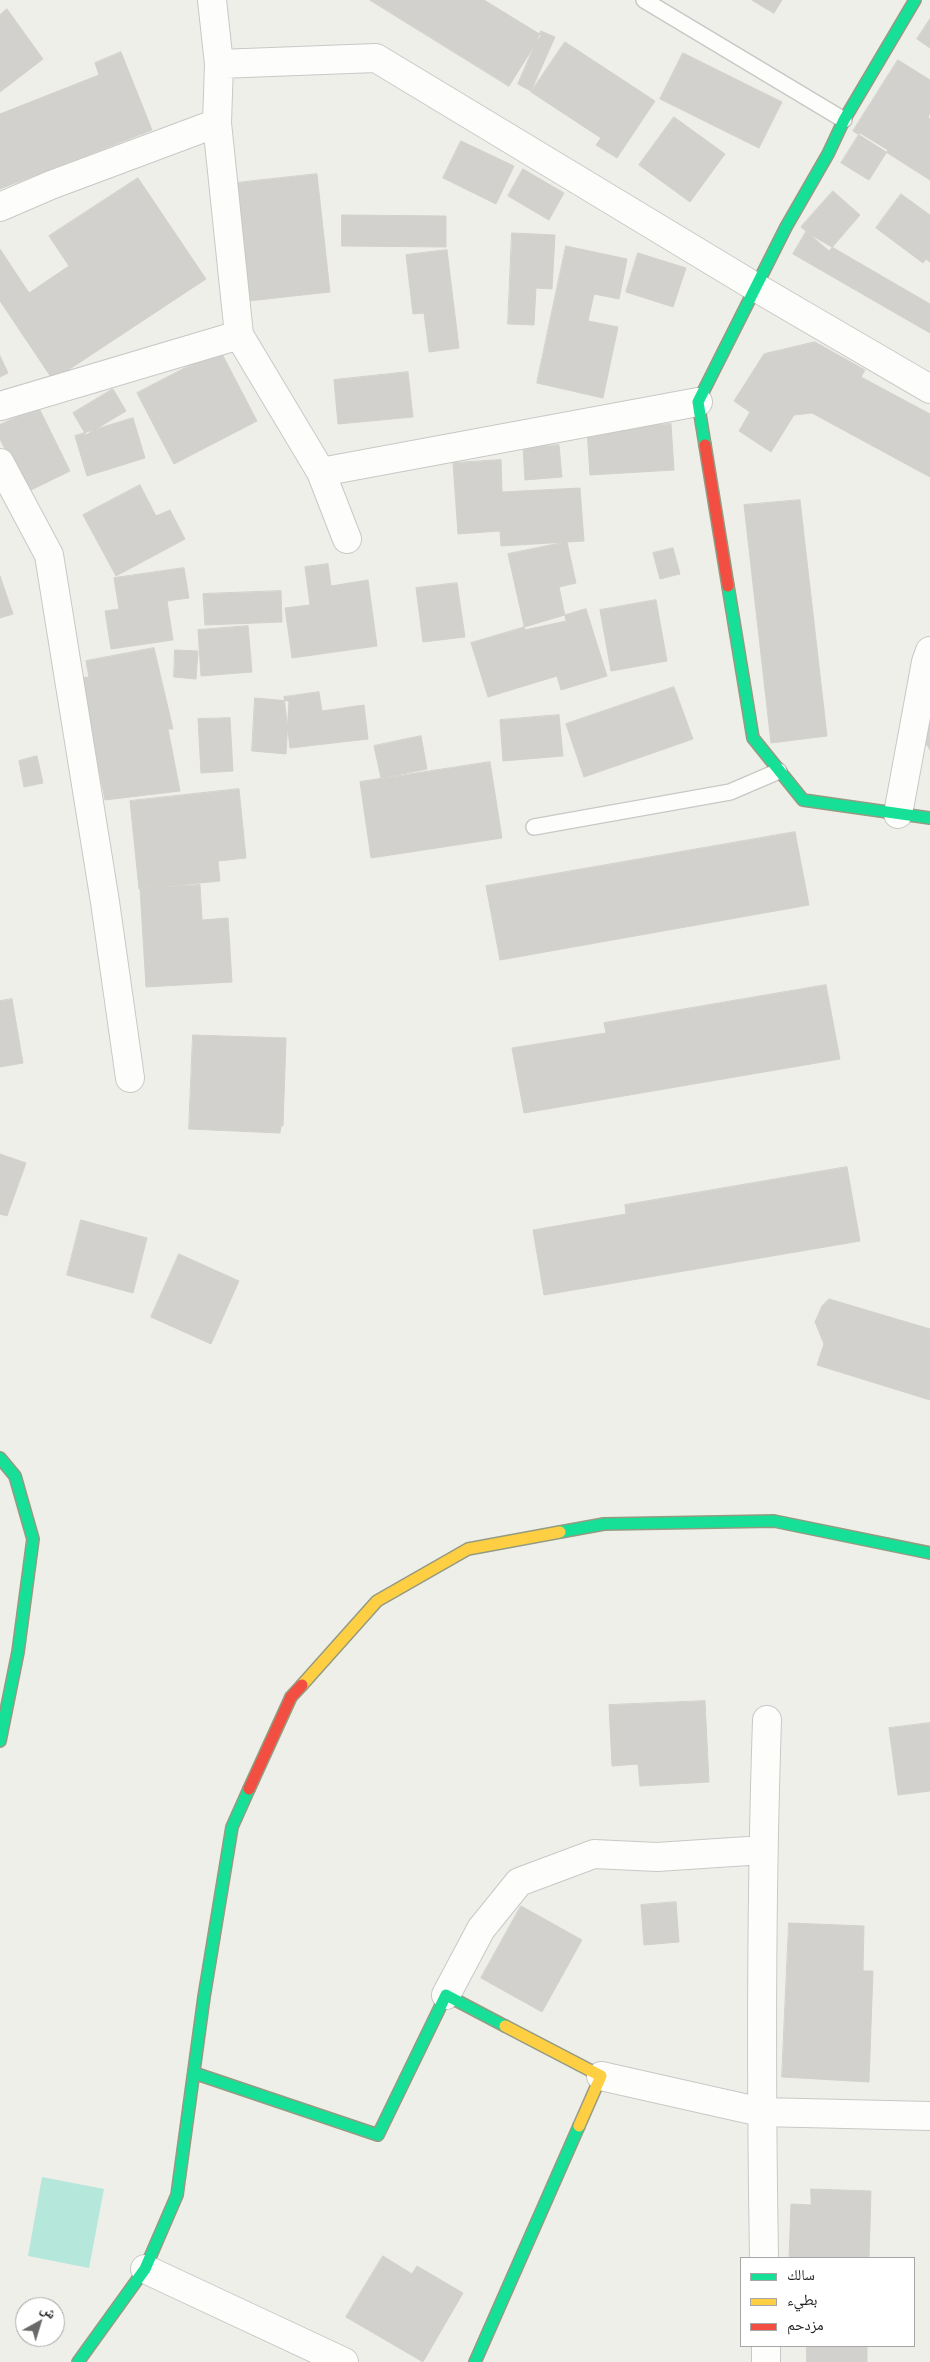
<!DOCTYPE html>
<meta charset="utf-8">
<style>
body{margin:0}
#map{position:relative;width:930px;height:2362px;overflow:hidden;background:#efefea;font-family:Quicksand,"Noto Naskh Arabic",sans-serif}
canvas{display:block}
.legend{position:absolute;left:740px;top:2257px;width:175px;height:90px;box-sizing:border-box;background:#fff;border:1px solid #a6a6a6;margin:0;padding:6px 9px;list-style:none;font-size:15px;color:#212121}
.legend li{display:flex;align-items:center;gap:10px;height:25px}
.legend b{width:25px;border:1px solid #a6a6a6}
.north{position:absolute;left:15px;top:2297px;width:50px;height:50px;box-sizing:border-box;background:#fff;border:1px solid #a6a6a6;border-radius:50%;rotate:39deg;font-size:14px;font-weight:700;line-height:20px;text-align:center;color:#212121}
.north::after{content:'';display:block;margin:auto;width:18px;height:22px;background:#696967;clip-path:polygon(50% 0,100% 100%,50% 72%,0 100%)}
</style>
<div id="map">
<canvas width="930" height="2362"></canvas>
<ul class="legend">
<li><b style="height:6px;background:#16e098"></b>سالك</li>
<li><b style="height:6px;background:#ffcf43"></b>بطيء</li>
<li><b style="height:6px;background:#f24e42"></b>مزدحم</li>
</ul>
<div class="north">ش</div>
</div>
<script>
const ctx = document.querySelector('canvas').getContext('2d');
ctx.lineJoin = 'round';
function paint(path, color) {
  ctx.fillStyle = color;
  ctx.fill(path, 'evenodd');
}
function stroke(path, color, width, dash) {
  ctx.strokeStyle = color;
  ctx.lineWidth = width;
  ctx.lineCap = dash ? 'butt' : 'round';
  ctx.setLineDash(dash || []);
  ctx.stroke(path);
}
paint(new Path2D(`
 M42,2177l62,12 -15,79 -61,-12z`), '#b5e7db');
const building = new Path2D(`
 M370,0h114l57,35 -32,51z
 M752,0h30l-8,13z
 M7,9l36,50 -43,33v-77z
 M930,19v29l-13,-9z
 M541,31l14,6 -24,54 -13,-7z
 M565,42l90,59 -38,57 -21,-13 5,-7 -70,-46z
 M121,52l31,78 -152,59v-75l99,-39 -4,-12z
 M683,53l99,49 -23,46 -99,-49z
 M898,60l32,20v33l-2,4 2,2v61l-77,-49z
 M674,117l51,37 -35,48 -51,-37z
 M860,133l28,17 -19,30 -28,-17z
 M461,141l53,25 -18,38 -53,-26z
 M523,169l41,24 -15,27 -41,-24z
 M317,174l13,118 -82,9 -12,-118z
 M138,178l68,101 -153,101 -53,-79v-52l29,44 40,-27 -20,-30z
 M833,191l27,24 -31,36 -28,-24z
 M901,194l29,21v47l-4,-3 -3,4 -47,-35z
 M342,215l104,1v31l-104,-1z
 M806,232l124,72v29l-137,-79z
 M512,233l43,2 -3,54 -16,-1 -2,37 -26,-1z
 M566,246l61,13 -8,40 -25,-5 -6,27 30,6 -15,71 -66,-15z
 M447,250l12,98 -30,4 -5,-39 -11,1 -7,-59z
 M638,253l48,15 -13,39 -47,-15z
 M815,342l50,28 -4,7 69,37v63l-118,-64 -18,2 -23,37 -32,-21 11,-19 -16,-11 30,-47z
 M220,350l37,71 -83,43 -37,-71z
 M0,356l8,17 -8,4z
 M408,372l5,45 -75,7 -4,-44z
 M113,389l13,22 -40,24 -13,-22z
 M38,406l32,65 -43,21 -27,-53v-14z
 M133,418l12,40 -58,18 -12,-40z
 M671,424l3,46 -84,5 -3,-45z
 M559,445l3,32 -37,3 -2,-33z
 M501,460l1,32 78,-4 4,53 -83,5 -1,-15 -42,3 -5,-71z
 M140,485l16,31 14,-6 15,29 -69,37 -33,-61z
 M800,500l27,236 -56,7 -27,-238z
 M567,542l9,41 -17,4 7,34 -41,9 -17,-76z
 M673,548l7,26 -20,5 -7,-26z
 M328,564l3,22 37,-6 9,66 -85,12 -7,-50 25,-3 -5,-38z
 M184,568l5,30 -22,3 6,39 -62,9 -6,-38 14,-2 -5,-31z
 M0,576l13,38 -13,4z
 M457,583l8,54 -42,5 -7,-54z
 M281,591l1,31 -77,3 -2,-31z
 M656,600l11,61 -56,10 -11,-61z
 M586,609l21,67 -46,14 -4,-14 -69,21 -17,-54z
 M248,626l4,46 -51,4 -3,-46z
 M154,648l19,81h-5l12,62 -75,9 -24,-122 8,-1 -3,-16z
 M175,650l23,1 -2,28 -22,-2z
 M674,687l19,52 -109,38 -18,-53z
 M319,692l3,19 42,-6 4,34 -78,9 -6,-51z
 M255,698l34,3 -3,53 -34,-3z
 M930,704v46l-5,-8z
 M559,715l4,41 -60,5 -3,-41z
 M230,718l3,53 -32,2 -3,-54z
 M421,736l6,33 -46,9 -7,-32z
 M37,756l6,27 -19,4 -5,-26z
 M490,762l12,76 -131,20 -11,-76z
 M239,789l7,69 -28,3 2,20 -81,8 -9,-88z
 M795,832l14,73 -309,55 -14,-74z
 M200,885l2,35 26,-2 4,64 -86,5 -6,-99z
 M826,985l14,74 -316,54 -12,-65 94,-15 -2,-10z
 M12,999l11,64 -23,4v-66z
 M193,1035l93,3 -3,88h-2l-1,7 -91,-4z
 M0,1154l26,9 -19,53 -7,-2z
 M847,1167l13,74 -316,54 -11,-65 93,-16 -1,-9z
 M81,1220l66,18 -14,55 -66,-18z
 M179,1254l60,27 -28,63 -60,-27z
 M829,1299l101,30v71l-113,-35 7,-21 -9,-22 7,-16z
 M705,1701l4,81 -69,4 -2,-22 -26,2 -3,-61z
 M930,1723v68l-32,4 -9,-67z
 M676,1902l3,40 -35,3 -3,-40z
 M521,1906l61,34 -40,72 -61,-34z
 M789,1923l75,3 -1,45h10l-4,111 -87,-5z
 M811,2189l60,2 -2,67h-80l2,-54 20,1z
 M383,2256l29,18 5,-8 46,27 -40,69 -77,-45z
 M807,2346h60v16h-60z`);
paint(building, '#d2d1cd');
stroke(building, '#d3d1cb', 1);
const lane = new Path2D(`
 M644,0l200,120
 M534,827l196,-35 49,-21`);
const street = new Path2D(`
 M212,0l7,64 -2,59 22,212 82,137 26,67
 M219,64l157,-6 381,230 173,101
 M0,207l51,-22 166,-62
 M0,406l239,-71
 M0,463l49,92 56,347 25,176
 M321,472l377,-70
 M898,814l28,-152 4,-11
 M446,1995l35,-66 38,-47 75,-28 63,3 106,-7
 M601,2076l160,36 169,4
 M764,2258c-3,-179 -3,-359 3,-538
 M145,2269l199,93
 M766,2346v16`);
const fast = new Path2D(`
 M705,445l-7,-43 88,-175 42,-73 16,-34 71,-120
 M728,586l25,152 50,62 127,18
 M0,1458l15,18 18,63 -15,113 -18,89
 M560,1532l44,-8 170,-3 156,32
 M194,2073l184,62 68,-140 59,31
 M78,2362l67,-93 32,-74 27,-198 28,-170 17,-38
 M475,2362l104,-236`);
const slow = new Path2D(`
 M302,1685l75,-84 91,-52 92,-17
 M505,2026l96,50 -22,50`);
const jam = new Path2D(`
 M705,445l23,141
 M249,1789l42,-92 11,-12`);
stroke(lane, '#c8c8c6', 18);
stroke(street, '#c8c8c6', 30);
stroke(fast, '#949b81', 14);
stroke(slow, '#949b81', 14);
stroke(jam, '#949b81', 14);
stroke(lane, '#fdfdfc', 15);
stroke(street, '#fdfdfc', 28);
stroke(fast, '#16e098', 11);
stroke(slow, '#ffcf43', 11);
stroke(jam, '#f24e42', 11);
</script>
